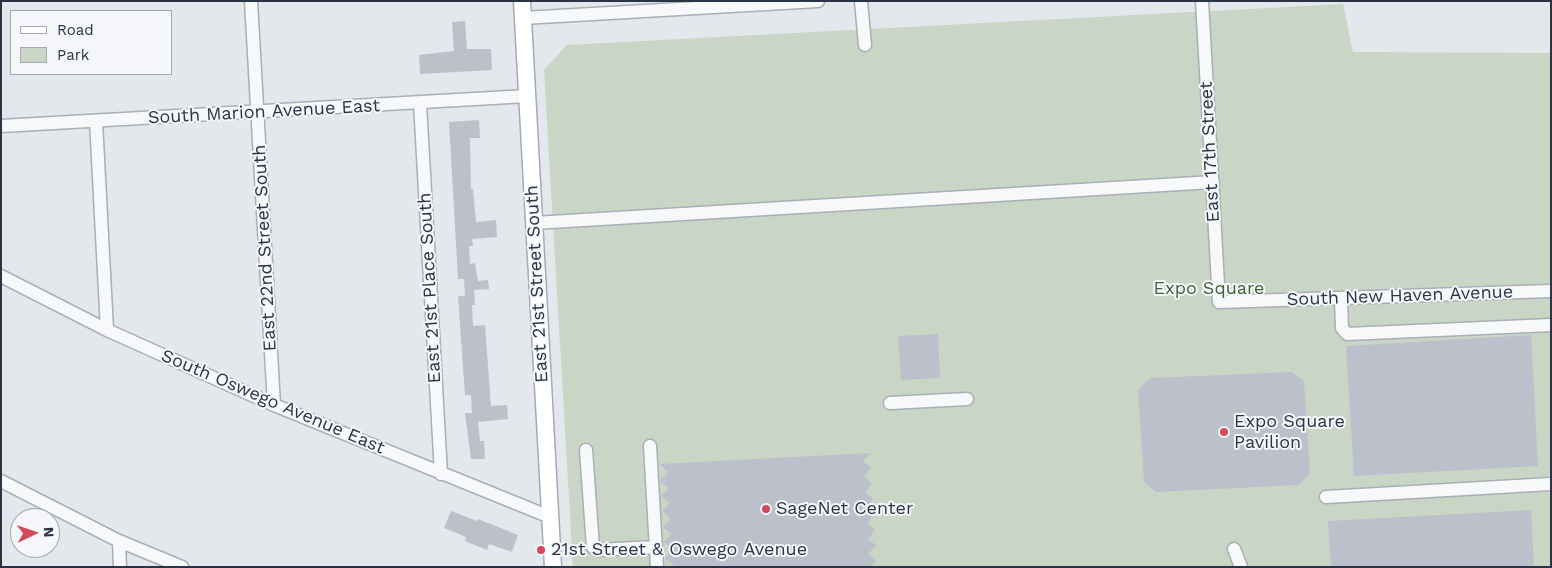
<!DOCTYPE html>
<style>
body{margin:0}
#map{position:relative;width:1552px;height:568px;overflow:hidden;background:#e4e7ec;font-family:"Work Sans",sans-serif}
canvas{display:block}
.frame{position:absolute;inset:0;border:2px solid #2b3445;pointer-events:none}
.legend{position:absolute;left:10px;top:10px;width:162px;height:65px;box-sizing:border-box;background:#f4f6f9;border:1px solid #a4a8b1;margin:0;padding:6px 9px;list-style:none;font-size:15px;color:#2b3445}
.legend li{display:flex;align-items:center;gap:10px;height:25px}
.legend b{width:25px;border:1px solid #a4a8b1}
.north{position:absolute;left:10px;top:508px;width:50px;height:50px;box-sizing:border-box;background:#f4f6f9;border:1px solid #a4a8b1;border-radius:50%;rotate:87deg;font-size:14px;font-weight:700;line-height:20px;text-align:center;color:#2b3445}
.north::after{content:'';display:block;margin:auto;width:18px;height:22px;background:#d1495b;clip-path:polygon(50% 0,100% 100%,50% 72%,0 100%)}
</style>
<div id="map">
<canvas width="1552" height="568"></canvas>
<div class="frame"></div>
<ul class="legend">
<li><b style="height:6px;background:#fff"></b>Road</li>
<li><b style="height:14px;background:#c9d6c5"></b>Park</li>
</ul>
<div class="north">N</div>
</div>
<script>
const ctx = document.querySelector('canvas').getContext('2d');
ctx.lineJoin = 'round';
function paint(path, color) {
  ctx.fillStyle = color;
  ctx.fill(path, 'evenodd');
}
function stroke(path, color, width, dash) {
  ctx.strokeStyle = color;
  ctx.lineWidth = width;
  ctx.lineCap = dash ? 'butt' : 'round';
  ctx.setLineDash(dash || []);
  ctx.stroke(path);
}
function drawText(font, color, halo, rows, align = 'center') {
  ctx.font = font + ' "Work Sans",sans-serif';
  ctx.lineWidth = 4;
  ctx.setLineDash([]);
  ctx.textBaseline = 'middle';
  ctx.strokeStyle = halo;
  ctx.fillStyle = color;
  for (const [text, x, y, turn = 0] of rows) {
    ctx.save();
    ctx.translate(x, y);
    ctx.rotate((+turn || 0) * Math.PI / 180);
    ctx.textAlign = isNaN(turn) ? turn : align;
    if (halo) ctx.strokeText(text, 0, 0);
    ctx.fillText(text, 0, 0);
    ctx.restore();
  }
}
paint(new Path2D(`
 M1343,4l10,48 198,1v514h-978l-29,-497 23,-25z`), '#c9d6c5');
paint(new Path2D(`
 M465,21l2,28h24l1,21 -72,4 -1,-19 35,-4 -2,-29z
 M479,120l1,18h-10l1,51h2l3,33 20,-2 1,17 -25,2 1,7h-4l1,18 5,-1 3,18 10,-1 1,9 -15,1 1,15h-3l1,21 12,-1 6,81 16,-1 1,14 -30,3 2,19h4l1,18h-14l-6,-46h7l-1,-18h-6l-7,-99h7l-1,-17h-6l-9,-157z
 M938,334l2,44 -39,2 -3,-44z
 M1531,335l7,131 -184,10 -8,-130z
 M1292,372l12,9 6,93 -12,11 -142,7 -12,-10 -6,-92 12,-12z
 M870,453l-7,8 8,7 -7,8 8,7 -7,9 8,7 -7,8 8,7 -7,9 8,7 -7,9 8,6 -8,9 8,7 -5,6h-195l-11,-9 8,-8 -9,-8 8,-8 -9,-7 8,-8 -9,-8 8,-8 -9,-7 8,-8 -9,-7 8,-9 -8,-8z
 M1531,510l3,57h-203l-3,-46z
 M451,511l26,10 1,-2 40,16 -6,17 -23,-8 -2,6 -22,-9 1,-4 -22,-9z`), '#bbc0ca');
const minor = new Path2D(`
 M251,1l23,404
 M861,1l4,44
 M1202,1l17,301 332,-11
 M523,18l295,-17
 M420,103l21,371
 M96,121l11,209
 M1,126l526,-30
 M534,223l679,-41
 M1,276l106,54 167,75 276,112
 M1341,298l1,30 5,6 204,-9
 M890,403l77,-4
 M650,446l7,121
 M586,450l7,97 6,3 56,-3
 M1,481l118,60 63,26
 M1326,497l225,-13
 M119,541l1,26
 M1234,549l7,18`);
const major = new Path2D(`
 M522,1l31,566`);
stroke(minor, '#a9aeb7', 15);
stroke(major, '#a3abb8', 19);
stroke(minor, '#f7f8fa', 12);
stroke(major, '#fff', 16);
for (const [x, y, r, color] of [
 [1224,432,5,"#d1495b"],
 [766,509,5,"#d1495b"],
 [541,550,5,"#d1495b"]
]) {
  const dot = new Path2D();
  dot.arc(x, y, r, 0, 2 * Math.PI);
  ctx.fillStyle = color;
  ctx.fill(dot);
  stroke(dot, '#f4f6f9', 2);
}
drawText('18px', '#2b3445', '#f4f6f9', [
 ["South Marion Avenue East",264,112,-3],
 ["East 17th Street",1210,152,-93],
 ["East 22nd Street South",265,248,-93],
 ["East 21st Street South",537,284,-93],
 ["East 21st Place South",430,288,-93],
 ["South New Haven Avenue",1400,296,-2],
 ["South Oswego Avenue East",273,402,23]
]);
drawText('18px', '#3f6138', '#f4f6f9', [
 ["Expo Square",1209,289]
]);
drawText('18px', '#2b3445', '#f4f6f9', [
 ["Expo Square",1234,422],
 ["Pavilion",1234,443],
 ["SageNet Center",776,509],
 ["21st Street & Oswego Avenue",551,550]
], 'left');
</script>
